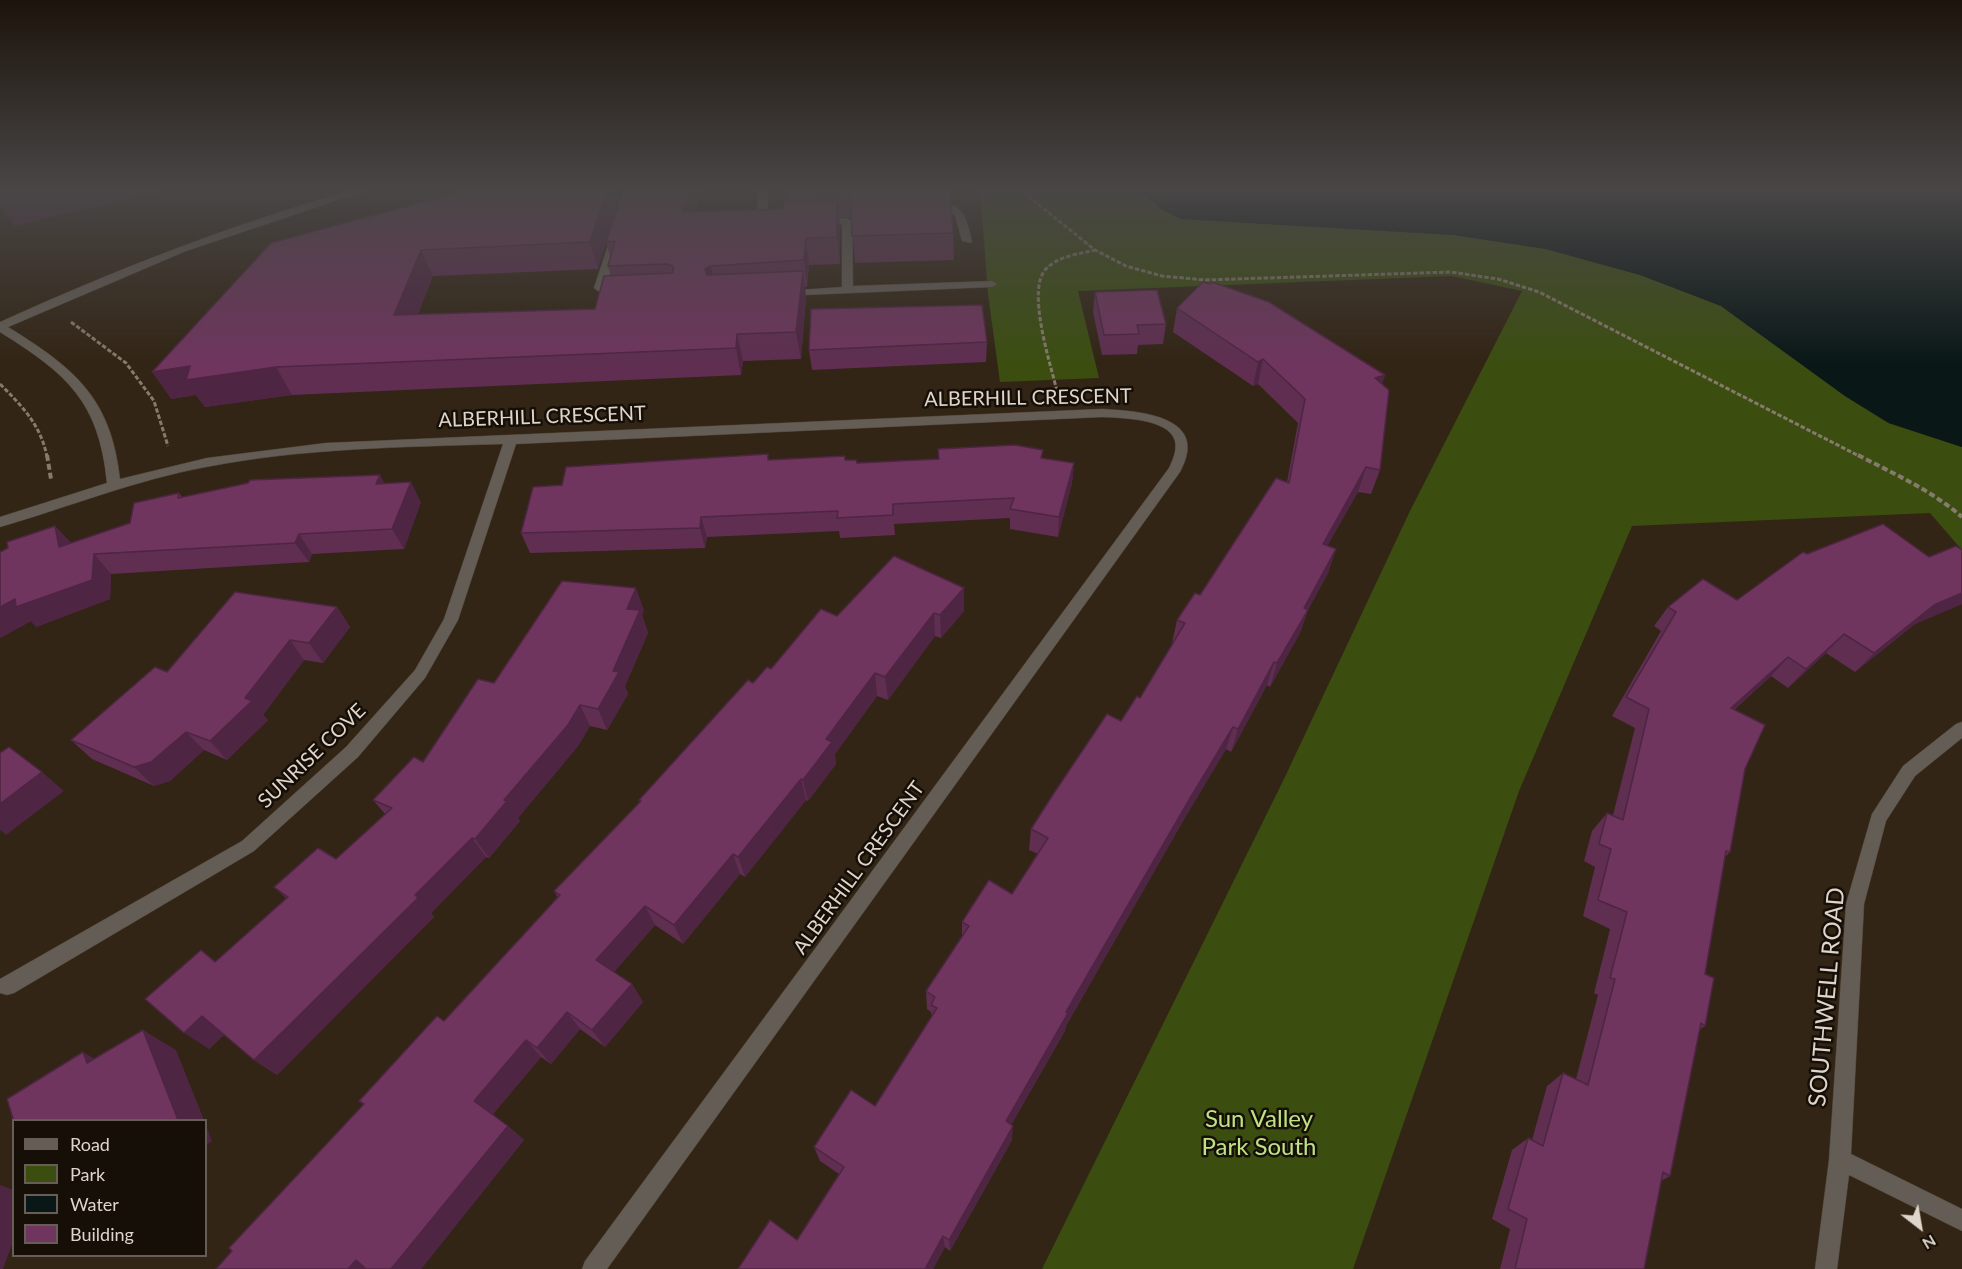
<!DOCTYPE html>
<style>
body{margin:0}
#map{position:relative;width:1962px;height:1269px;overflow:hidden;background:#322515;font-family:Lato,sans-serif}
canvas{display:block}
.legend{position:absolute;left:12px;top:1119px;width:195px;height:138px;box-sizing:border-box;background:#150f08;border:2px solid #665e56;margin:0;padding:8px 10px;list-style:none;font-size:18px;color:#dfd5cb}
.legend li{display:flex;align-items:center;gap:12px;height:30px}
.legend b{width:30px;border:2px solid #665e56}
.north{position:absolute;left:1890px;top:1197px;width:60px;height:60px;-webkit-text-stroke:4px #150f08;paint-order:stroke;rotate:149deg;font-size:16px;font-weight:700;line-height:24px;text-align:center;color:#dfd5cb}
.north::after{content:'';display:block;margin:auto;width:21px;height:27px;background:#dfd5cb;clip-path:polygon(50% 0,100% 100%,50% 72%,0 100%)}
</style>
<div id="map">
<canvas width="1962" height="1269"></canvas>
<ul class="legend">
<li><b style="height:8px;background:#645d55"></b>Road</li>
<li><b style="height:16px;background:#3b4e10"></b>Park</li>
<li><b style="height:16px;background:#091717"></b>Water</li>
<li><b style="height:16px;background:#6f355e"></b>Building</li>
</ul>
<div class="north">N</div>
</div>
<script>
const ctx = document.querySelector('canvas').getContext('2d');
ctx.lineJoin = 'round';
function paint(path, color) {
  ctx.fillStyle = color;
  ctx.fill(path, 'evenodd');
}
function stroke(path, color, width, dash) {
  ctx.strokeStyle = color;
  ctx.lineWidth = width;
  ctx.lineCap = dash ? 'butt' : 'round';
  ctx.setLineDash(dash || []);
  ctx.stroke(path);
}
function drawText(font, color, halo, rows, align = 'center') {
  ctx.font = font + ' Lato,sans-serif';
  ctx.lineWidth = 5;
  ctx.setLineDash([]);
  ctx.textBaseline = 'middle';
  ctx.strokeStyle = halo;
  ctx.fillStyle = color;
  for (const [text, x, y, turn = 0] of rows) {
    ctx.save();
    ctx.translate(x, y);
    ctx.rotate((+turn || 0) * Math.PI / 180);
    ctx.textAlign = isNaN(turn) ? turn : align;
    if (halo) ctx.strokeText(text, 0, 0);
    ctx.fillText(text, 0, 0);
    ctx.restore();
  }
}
paint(new Path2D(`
 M980,188h166l-1,8 36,23 273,16 92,14 98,27 77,30 124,90 43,27 74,24v103l-32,-37 -298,13 -113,265 -166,478h-311l242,-490 126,-268 112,-220 -70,-15 -374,15 21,87 -99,4 -12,-88z`), '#3b4e10');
paint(new Path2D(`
 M1146,188h816v259l-73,-24 -44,-27 -124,-90 -81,-31 -94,-26 -92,-14 -273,-16 -20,-10 -16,-14z`), '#091717');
const minor = new Path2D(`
 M359,188h15l-188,63 -178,76c66,41 103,70 112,152l87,-21 119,-15 776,-34c38,2 109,7 78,63l-573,797h-25l3,-8 584,-793c4,-9 8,-17 6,-27 -6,-23 -55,-23 -73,-24l-586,27 -58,176 -33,58 -67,79 -104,94 -240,142 -7,2 -7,-2v-14l242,-138 104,-94 69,-77 29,-51 59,-175c-99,3 -200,4 -297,23 -71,13 -137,40 -206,60v-10l107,-34c-8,-82 -40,-109 -107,-151v-10c117,-53 235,-99 359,-134z
 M758,188h10v33l5,1v4l-10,1 -5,-3z
 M944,204c21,-2 24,22 28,37l-1,2 -9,-2 -7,-26 -11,-7z
 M847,218l5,3 1,65 139,-5 5,3 -5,3 -211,9 -2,-2 6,-3 57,-4v-63l-22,1 -5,-3 5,-3z
 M616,233l5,3 -15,51 17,11 -11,3 -18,-13 17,-52z
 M1962,722v16l-47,38 -29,45 -22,83 -13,250 111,55v22l-113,-56 -12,94h-22l14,-109 17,-256 26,-90 31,-48 53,-42z`);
stroke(minor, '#4e4132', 1);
stroke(new Path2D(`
 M1018,188l77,62 31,16 36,10 43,4 246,-8 47,7 41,13 322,165
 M71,322l55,41 28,38 14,45
 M0,384c22,22 41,41 47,73
 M1057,391c-6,-25 -32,-104 -10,-123 12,-12 32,-14 48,-18`), '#867a6d', 3, [4.5, 2]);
stroke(new Path2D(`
 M47,455l4,24
 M1858,455c36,19 73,35 104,62`), '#867a6d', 4, [6, 3]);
paint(minor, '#645d55');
paint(new Path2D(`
 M491,188h120l6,21 7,-21h79l-7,23 87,-2 3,-8 -1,-13 133,4 35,41 1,27 -99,3 -4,-46 -12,1 1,8v38l-31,1 -2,22h-2l1,11 -5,61 -58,2 -2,14 -449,20 -87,12 -9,-12 -25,4zM606,242l4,14 -2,10 3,10 -16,33 -177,5 15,-38 165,-7z
 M1095,292l71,32 -3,20 -25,1 -1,9 -35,1 -9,-43z
 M1177,308l208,67 -3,9 -2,86 -9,24 -13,-2 -31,54 9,3 -8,24 -20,37 -8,23 -30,54 -3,-2 -36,67 -5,-3 -43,72 -117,205 -1,5 -54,94 1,15 -62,111 -5,-4 -12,22h-195l59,-29 42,-66 -19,-13 -6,-14 61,-41 57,-89 -1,-5 -4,-3 -1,-18 36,-54v-15l50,-28 26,-40 -9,-4 2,-21 109,-131 33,-54 -1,-1 5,-23 23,-25 87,-113 11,-59 -40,-39 -5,2 -80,-54z
 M987,342l-1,20 -174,8 -3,-20z
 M1043,459l31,4 -2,20 -14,54 -48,-8v-11l-116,6 1,11 -55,3 -1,-7 -132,6 -2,11 -175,5 -9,-20 41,-48 207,-25h77l11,3z
 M385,484l36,18 -17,47 -92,5 -3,8 -198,12 -1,25 -74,28 -5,-6 -31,17v-86l55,-26 16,17 59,-20 49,-30 3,4z
 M1962,550v54l-47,20 -60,48 -29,-19 -38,35 -17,-12 -37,34 11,59 -15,83 -5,5 -20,117v52l-6,4 -29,146 -9,5 -17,88h-144l10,-40 -18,-10 20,-69 16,-12 4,2 15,-54 16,-13 13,6 22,-84 -4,-2 16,-64 -27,-13 12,-49 -11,-6 8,-30 15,-18 6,2 22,-87 -23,-12 49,-85 -7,-5 14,-19 69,-7 70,-46 122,3z
 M337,607l13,20 -27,36 -19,-3 -41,55 5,5 -41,40 -23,-10 -34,31 -16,5 -62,-27 -21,-19 96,-68z
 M644,610l-2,5 6,18 -23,53 3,8 -21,36 -17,-4 -12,20 -60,72 2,3 -31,37 -3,-1 -55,56 3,4 -157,158 -23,-15 -30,-25 -15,14 -8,-99 15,12 70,-64 -12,-11 62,-28 49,-45 -12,-14 50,-38 71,-79z
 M964,611l-23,27 -6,-2 -47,64 -11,-4 -42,58 1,10 -28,37 -2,-1 -61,77 -5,-3 -57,70 -28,-19 -41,47 18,12 11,18 -38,45 -25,-18 -29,35 -10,-7 -48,57 15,12 16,14 -103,129 23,-248 114,-123 -4,-7 86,-89 -1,-2 114,-117 84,-67z`), '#5f2e51');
paint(new Path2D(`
 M39,188h136l-160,38 -15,-20v-9z
 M608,188h3l6,21 -19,60 -8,-27z
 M690,188h13l-15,50 -6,-26z
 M837,200l3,26v38l-3,-27z
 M806,238l3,27 -2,22 -3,-27z
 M421,250l12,26 -26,66 -13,-27z
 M711,266l6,27 -6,3 -6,-27z
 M803,271l3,27 -5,61 -5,-27z
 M737,334l6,27 -2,14 -5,-27z
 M1263,359l-5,25 -5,2 5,-24z
 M190,366l86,1 16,28 -87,12 -9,-12 -25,4 -19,-27z
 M1385,375l-8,24 -2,-21z
 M1074,463l-2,20 -14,54 1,-20z
 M1366,467l-8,25 -43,76 8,-24z
 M380,475l11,20 -15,-11z
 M411,482l10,20 -17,47 -12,-20z
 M701,517l6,20 -2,11 -5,-20z
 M55,526l18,19 -14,2z
 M299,534l13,20 -3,8 -14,-19z
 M1336,549l-8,24 -30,54 10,-17 -8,23 -30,54 7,-24 27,-55z
 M94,554l17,20 -1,25 -74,28 -5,-6 -31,17v-31z
 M636,588l8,22 -2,5 6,18 -23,53 3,8 -21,36 -9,-21 29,-100z
 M964,588v23l-23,27 -1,-23z
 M1962,593v11l-47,20 -60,48 19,-19 60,-48z
 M337,607l13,20 -27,36 -14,-20z
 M934,613l1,23 -47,64 -3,-23z
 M1844,634l-18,19 -38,35 18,-19z
 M290,640l14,20 -41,55 5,5 -41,40 -17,-19 35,-43z
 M1788,657l-17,19 -57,51 17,-19z
 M1274,662l-7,23 -36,67 7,-23z
 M875,673l2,23 -42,58 1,10 -28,37 -5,-21 23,-41z
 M580,705l10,21 -12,20 -60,72 2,3 -31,37 -14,-19 29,-39z
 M1233,727l-7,22 -43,72 -117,205 -1,5 -60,105 1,-15 60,-109 123,-212z
 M186,732l18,18 -34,31 -16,5 -20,-19z
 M42,772l22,19 -58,44 -6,-5v-26z
 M801,779l5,21 -61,77 -7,-20z
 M472,838l14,19 -55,56 3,4 -157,158 -23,-15 161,-165z
 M733,854l7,20 -57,70 -9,-19z
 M645,906l10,19 -47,54 -12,-19z
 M632,984l11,18 -38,45 -13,-17z
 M567,1012l13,17 -29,35 -14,-16z
 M202,1016l24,17 -17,16 -25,-16z
 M143,1030l33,20 28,70h-26z
 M526,1040l15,17 -50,59 -17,-15z
 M83,1052l36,21 -32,-10z
 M206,1125l6,16 -6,4z
 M508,1126l16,14 -103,129h-30z
 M1013,1126l-1,14 -62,111 -1,-11z
 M0,1185l14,5v49l-11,30h-3z
 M943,1236l2,11 -12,22h-8z
 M356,1260l19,9h-27z`), '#4e2542');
const building = new Path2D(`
 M0,188h39l-39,9z
 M474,188h134l-18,54 -169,8 -27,65 201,-6 9,-33 69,-3v-7l-6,-2 -59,2 7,-25 -9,1 18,-54h66l-8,24 101,-3 1,-8 53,-1v37l-31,1 -2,22 -93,6 -6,3 2,6 96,-4 -7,61 -59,2 -1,14 -460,19 -90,13 4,-14 -38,6 119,-129z
 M785,188h133v4l32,-1 3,42 -101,3 -2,-45 -65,1z
 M1203,282l7,2 2,-2 57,20 116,73 -10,3 14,12 -9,80 -14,-3 -43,77 13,5 -32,59 4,2 -31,53 -3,-1 -36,67 -5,-2 -44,73 -123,212 2,1 -62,108 7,5 -64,114 -6,-4 -18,33h-187l32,-49 27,20 47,-73 -30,-20 37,-57 24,16 62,-98 -6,-3 4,-8 -9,-6 43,-65 -7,-4 27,-42 23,14 36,-56 -17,-9 23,-36 53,-79 14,7 16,-25 3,2 45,-75 -8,-3 18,-27 5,2 76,-117 13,5 16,-84 -42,-40 -5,3 -81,-54z
 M1157,290l9,34 -29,1 2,9 -35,1 -9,-43z
 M982,305l5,37 -178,8 2,-41z
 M1015,445l28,5 -2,8 33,5 -15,54 -49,-8 4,-11 -121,6v11l-56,3 1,-7 -137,6 -1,11 -179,5 12,-46 29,-2 4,-18 202,-13v6l77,-4v4h11l1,3 82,-4 -1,-10z
 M380,475l-4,9 35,-2 -19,47 -93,5 -4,9 -201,11 -2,26 -76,27 -1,-8 -15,8v-55l8,-4 -1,-6 48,-16 4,21 71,-24 4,-20 45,-10 -1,5 70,-15 2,-3z
 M1883,524l46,33 27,-11 6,4v43l-28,12 -60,48 -30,-19 -38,35 -18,-12 -57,51 34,17 -20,44 -15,83 -4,-1 -21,123 9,4 -9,48 -4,-3 -31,153 -7,-4 -19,97h-129l12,-50 -19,-10 20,-71 15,8 20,-73 25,12 27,-106 -5,-1 17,-66 -29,-12 13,-51 -12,-5 8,-31 16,7 26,-111 -23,-12 50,-85 -8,-5 35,-28 34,21 66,-48 4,2z
 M894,556l70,32 -24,27 -6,-2 -49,64 -10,-4 -49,66 6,3 -29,38 -2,-1 -63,78 -5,-3 -59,71 -29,-19 -49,54 36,24 -40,46 -25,-18 -30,36 -11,-8 -52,61 34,25 -117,143h-25l-10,-9 -8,9h-132l16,-18 -3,-3 135,-144 -5,-3 78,-85 7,5 116,-126 -6,-4 87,-90 -2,-1 109,-120 5,3 14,-16 4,2 50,-60 16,7z
 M562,581l74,7 -9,21 13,1 -27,61 6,1 -21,37 -18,-4 -12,20 -64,75 3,1 -32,38 -3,-1 -57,57 3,3 -164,162 -52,-44 -18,17 -39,-34 56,-49 14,12 73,-65 -14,-10 44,-39 18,11 56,-51 -19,-8 41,-43 9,5 55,-83 16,4z
 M235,592l102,15 -28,36 -19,-3 -45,58 7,3 -42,40 -24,-9 -35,30 -17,5 -63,-27 84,-73 12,5z
 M9,747l33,25 -42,32v-51z
 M143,1030l35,90h-164v2l-7,-23 76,-47 4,11z`);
paint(building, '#6f355e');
stroke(building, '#4e2542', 1.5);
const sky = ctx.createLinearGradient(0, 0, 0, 365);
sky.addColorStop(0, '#1c140c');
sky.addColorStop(0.52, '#494646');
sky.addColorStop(1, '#49464600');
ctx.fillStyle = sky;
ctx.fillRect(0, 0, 1962, 365);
drawText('20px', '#dfd5cb', '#150f08', [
 ["ALBERHILL CRESCENT",1028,398,-1],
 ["ALBERHILL CRESCENT",542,417,-2],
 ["SUNRISE COVE",312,756,-44],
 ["ALBERHILL CRESCENT",859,868,-54]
]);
drawText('24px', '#dfd5cb', '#150f08', [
 ["SOUTHWELL ROAD",1827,997,-85]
]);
drawText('24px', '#bfe382', '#150f08', [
 ["Sun Valley",1259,1119],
 ["Park South",1259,1147]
]);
</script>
